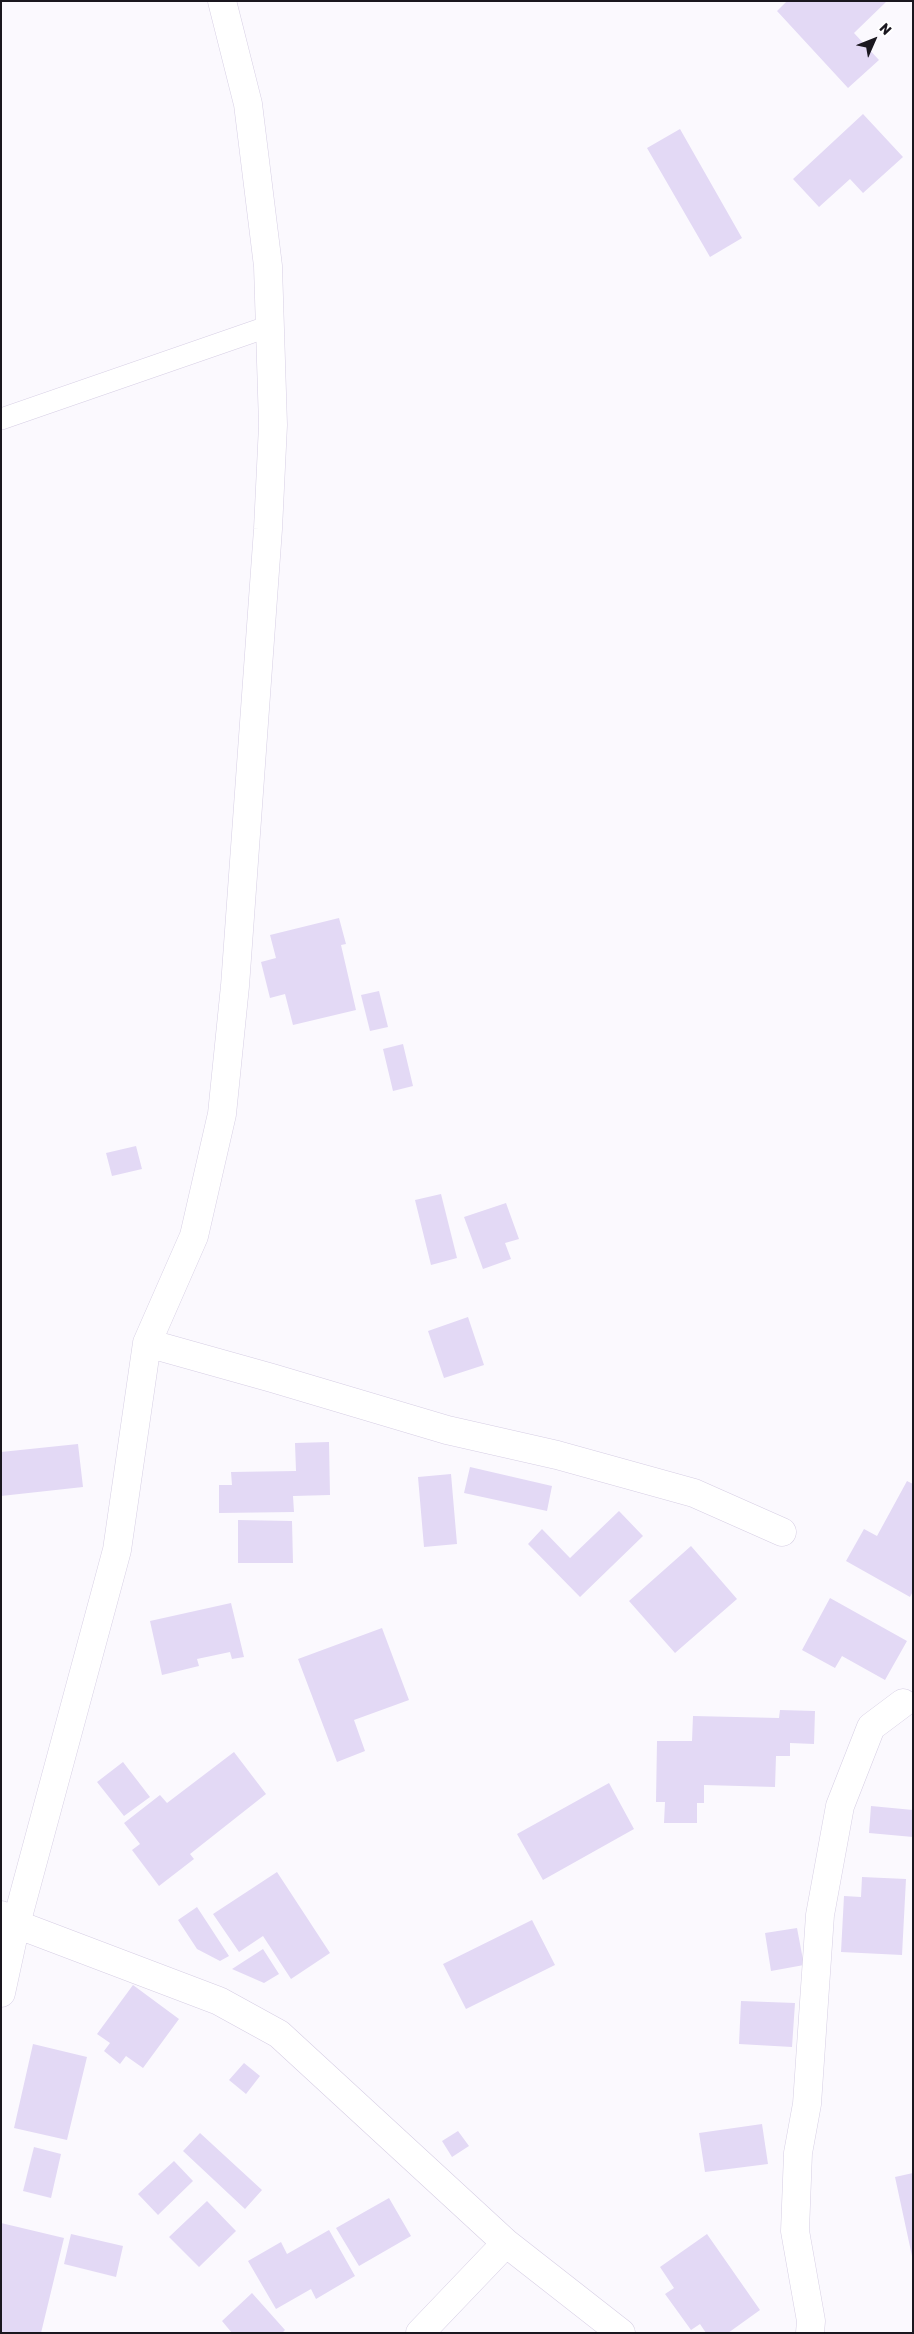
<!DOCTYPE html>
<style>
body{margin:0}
#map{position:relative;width:914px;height:2334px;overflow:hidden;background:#fbf9fe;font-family:Rubik,sans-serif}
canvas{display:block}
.frame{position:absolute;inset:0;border:2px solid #1a171f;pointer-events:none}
.north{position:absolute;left:849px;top:15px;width:50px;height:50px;-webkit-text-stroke:4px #fff;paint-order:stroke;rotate:46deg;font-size:14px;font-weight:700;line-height:20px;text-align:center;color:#1a171f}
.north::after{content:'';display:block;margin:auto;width:18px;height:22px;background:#1a171f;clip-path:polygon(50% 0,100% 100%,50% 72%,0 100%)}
</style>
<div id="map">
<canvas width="914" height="2334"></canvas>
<div class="frame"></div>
<div class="north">N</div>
</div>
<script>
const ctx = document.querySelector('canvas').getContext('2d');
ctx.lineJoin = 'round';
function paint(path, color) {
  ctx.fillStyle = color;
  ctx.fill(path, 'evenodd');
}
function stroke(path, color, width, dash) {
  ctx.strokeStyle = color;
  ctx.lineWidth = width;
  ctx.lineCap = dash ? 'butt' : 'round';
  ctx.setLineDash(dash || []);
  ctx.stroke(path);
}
paint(new Path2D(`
 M787,1h100l-33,32 25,27 -31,28 -71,-77z
 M863,114l40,43 -40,36 -13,-14 -31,28 -26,-28z
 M680,129l62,109 -32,19 -63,-109z
 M339,918l7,26 -5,1 15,65 -63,15 -8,-31 -15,4 -9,-36 15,-4 -6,-23z
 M379,991l9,36 -18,4 -9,-36z
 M403,1044l10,42 -20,5 -10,-42z
 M136,1146l6,23 -30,7 -6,-23z
 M441,1194l16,64 -26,7 -16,-65z
 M506,1203l13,36 -14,4 6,16 -28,10 -19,-52z
 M468,1317l16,48 -40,13 -16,-47z
 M329,1442l1,53 -37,1 1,16 -75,1v-28h13l-1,-13 65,-1 -1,-28z
 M78,1444l5,43 -82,9v-44z
 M470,1467l82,19 -5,25 -83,-18z
 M451,1474l6,70 -33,3 -6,-70z
 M907,1481l6,3v107l-3,6 -64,-36 18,-32 13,7z
 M619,1511l24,25 -63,61 -52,-53 14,-15 28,29z
 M238,1520l54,1 1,42h-55z
 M691,1546l46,53 -62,54 -46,-52z
 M830,1598l77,43 -22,39 -43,-24 -7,12 -33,-18z
 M231,1603l13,54 -12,2 -2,-7 -33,7 2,7 -37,9 -12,-54z
 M382,1628l27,72 -55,20 11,31 -28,11 -39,-103z
 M780,1710l35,1 -1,33 -24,-1v13h-14l-1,31 -71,-2v18h-7v20h-33l1,-21h-9l1,-61h35l1,-25 86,2z
 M234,1752l32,42 -76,60 4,5 -35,27 -27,-36 8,-6 -16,-21 36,-28 7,8z
 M123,1762l27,35 -26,19 -27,-34z
 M609,1783l25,46 -91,51 -26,-46z
 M871,1806l42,4v27l-44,-4z
 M277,1872l53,81 -39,26 -28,-43 -24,16 -26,-38z
 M862,1877l44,2 -4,76 -61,-3 3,-56 17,1z
 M197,1907l32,49 -9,5 -23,-12 -19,-29z
 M532,1920l23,45 -89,44 -23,-45z
 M797,1928l7,37 -33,6 -6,-38z
 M263,1949l16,25 -15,9 -32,-14z
 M133,1985l46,34 -36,49 -17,-12 -6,8 -16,-13 6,-8 -13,-9z
 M741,2001l54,2 -3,44 -53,-3z
 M33,2044l54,13 -20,83 -53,-12z
 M244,2063l16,13 -14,18 -17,-14z
 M762,2124l6,40 -63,8 -6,-39z
 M458,2131l11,15 -17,11 -10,-16z
 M200,2133l62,57 -17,19 -62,-58z
 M34,2147l27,7 -10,44 -28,-7z
 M174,2161l19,20 -35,34 -20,-21z
 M913,2173v83h-1l-17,-79z
 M389,2198l22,38 -52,30 -23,-38z
 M207,2201l29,30 -37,36 -30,-30z
 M1,2223l63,15 -23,95 -40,-1z
 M329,2230l26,46 -39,23 -5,-10 -35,20 -28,-48 33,-19 6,12z
 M71,2234l52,12 -7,31 -52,-13z
 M707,2234l53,76 -32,23h-22l-6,-9 -9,6 -26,-36 9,-6 -14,-21z
 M252,2293l33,37 -3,3h-50l-10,-12z`), '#e3d9f5');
const lane = new Path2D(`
 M1,419l269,-93`);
const street = new Path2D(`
 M147,1343l125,35 175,52 110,25 137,38 88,39
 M1,1915l15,9 203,77 60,33 227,209 115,90
 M1,1993l15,-69 101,-374 30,-207 47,-107 28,-122 13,-128 33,-457 5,-104 -5,-159 -20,-162 -26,-103
 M420,2333l86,-90
 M810,2333l1,-12 -16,-90 3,-78 9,-49 13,-189 20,-109 31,-79 32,-24`);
stroke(lane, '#d6cee4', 22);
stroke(street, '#d6cee4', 29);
stroke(lane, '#fff', 21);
stroke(street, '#fff', 28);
</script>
